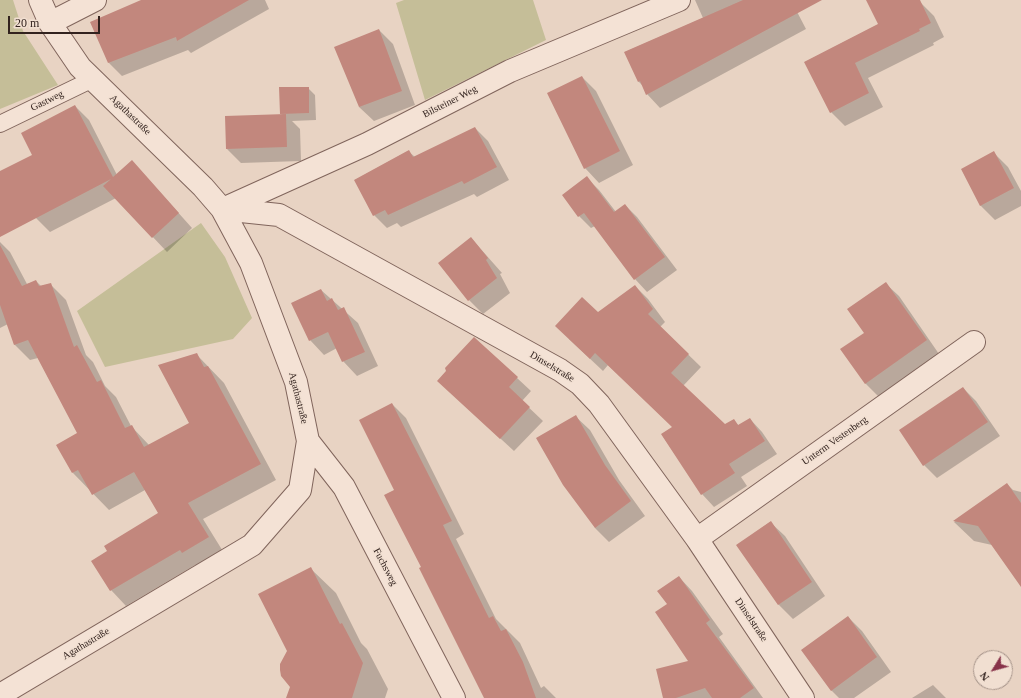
<!DOCTYPE html>
<meta charset="utf-8">
<style>
body{margin:0}
#map{position:relative;width:1021px;height:698px;overflow:hidden;background:#e8d3c3;font-family:Georgia,serif}
canvas{display:block}
.north{position:absolute;left:973px;top:650px;width:40px;height:40px;box-sizing:border-box;background:#f1dfd1;border:1px solid #a59389;border-radius:50%;rotate:233deg;font-size:11px;font-weight:700;line-height:16px;text-align:center;color:#32221e}
.north::after{content:'';display:block;margin:auto;width:14px;height:18px;background:#88334a;clip-path:polygon(50% 0,100% 100%,50% 72%,0 100%)}
.scale{position:absolute;left:8px;top:16px;width:92px;height:18px;box-sizing:border-box;border:2px solid #32221e;border-top:0;padding-left:5px;font-size:12px;line-height:14px;white-space:nowrap;color:#32221e;-webkit-text-stroke:3px #f1dfd1;paint-order:stroke}
</style>
<div id="map">
<canvas width="1021" height="698"></canvas>
<div class="north">N</div>
<div class="scale">20 m</div>
</div>
<script>
const ctx = document.querySelector('canvas').getContext('2d');
ctx.lineJoin = 'round';
function paint(path, color) {
  ctx.fillStyle = color;
  ctx.fill(path, 'evenodd');
}
function stroke(path, color, width, dash) {
  ctx.strokeStyle = color;
  ctx.lineWidth = width;
  ctx.lineCap = dash ? 'butt' : 'round';
  ctx.setLineDash(dash || []);
  ctx.stroke(path);
}
function drawText(font, color, halo, rows, align = 'center') {
  ctx.font = font + ' Georgia,serif';
  ctx.lineWidth = 3;
  ctx.setLineDash([]);
  ctx.textBaseline = 'middle';
  ctx.strokeStyle = halo;
  ctx.fillStyle = color;
  for (const [text, x, y, turn = 0] of rows) {
    ctx.save();
    ctx.translate(x, y);
    ctx.rotate((+turn || 0) * Math.PI / 180);
    ctx.textAlign = isNaN(turn) ? turn : align;
    if (halo) ctx.strokeText(text, 0, 0);
    ctx.fillText(text, 0, 0);
    ctx.restore();
  }
}
paint(new Path2D(`
 M0,0h13l10,31 35,54 -58,24z
 M404,0h129l13,40 -121,60 -29,-97z
 M201,223l24,34 27,61 -19,21 -128,28 -28,-56z`), '#c5be98');
paint(new Path2D(`
 M145,0h120l4,9 -78,44 -3,-3 -66,26 -13,-13 -18,-40z
 M695,0h93l6,6 12,23 -146,79 -13,-14 -3,-7 -5,-5 -14,-30 78,-34z
 M867,0h44l9,2 14,14 10,21 -11,6 1,2 -66,33 15,29 -38,19 -14,-14 -26,-50 74,-38z
 M379,30l14,14 22,61 -41,16 -15,-14z
 M582,77l14,14 37,74 -34,18 -14,-15z
 M308,88l7,7 1,25 -24,1 8,8 1,32 -60,2 -14,-14 55,-34 -1,-1z
 M75,106l14,14 28,55 15,-14 60,67 -25,24 -51,-54 -66,34 -14,-14 -2,-63z
 M475,128l13,13 21,39 -32,17 -3,-3 -73,33 -4,-4 -10,5 -13,-13 -19,-35 53,-29 7,6z
 M994,153l14,14 13,24v15l-26,14 -14,-14 -19,-36z
 M587,178l12,12 17,22 9,-7 12,12 40,53 -30,22 -12,-13 -40,-53 -4,2 -12,-12 -15,-21z
 M471,238l31,35 -2,1 10,19 -27,21 -14,-14z
 M0,242l10,10 17,32 9,-3 5,5 9,-2 16,16 20,55 7,7 12,24 11,11 15,29 18,19 41,-22 7,-68 27,28 52,97 -73,39 21,34 -25,15 -4,-3 -69,41 -15,-16 -2,-39 51,-37 -15,-24 -36,20 -36,-37 5,-40 -40,-75 -8,2 -16,-16 -6,-20 -8,4z
 M885,283l14,13 40,58 -60,43 -13,-13 -24,-34 23,-17z
 M635,286l13,13 17,23 -5,5 41,40 -18,19 42,40 9,-6 5,6 11,-7 12,13 15,22 -36,23 6,9 -33,21 -12,-13 -40,-59 11,-8 -65,-62 -5,6 -34,-32 29,-26z
 M321,290l37,33 20,43 -21,10 -14,-15 -6,-13 -13,7 -14,-15z
 M474,338l57,53 -9,10 21,20 -29,30 -76,-70z
 M963,388l13,13 24,35 -63,42 -13,-13z
 M392,404l14,14 58,116 -8,5 40,80 24,24 21,45 3,-2 12,12h-71l-62,-131 -28,-76z
 M575,416l15,14 29,50 26,36 -36,26 -14,-14z
 M1007,484l6,6 8,2v93l-29,-40 -18,-4 -20,-19z
 M770,522l15,14 40,60 -32,23 -14,-14 -41,-60z
 M311,569l25,24 25,50 6,6 21,40 -3,9h-98l4,-11 -3,-36z
 M679,577l13,14 31,43 -4,3 44,61h-99l26,-37 -22,-57z
 M848,617l14,14 29,41 -37,26h-15l-8,-8z
 M933,685l13,13h-34z`), '#0003');
paint(new Path2D(`
 M141,0h108l-72,41 -1,-4 -68,26 -18,-41z
 M743,0h79l-176,95 -6,-14 -2,1 -14,-30z
 M866,0h54l11,23 -12,6 1,2 -65,32 14,30 -39,20 -26,-51 74,-38z
 M379,29l23,62 -43,16 -25,-60z
 M582,76l38,75 -36,18 -37,-76z
 M279,87h30v26l-29,1z
 M75,105l38,72 19,-17 47,53 -27,25 -49,-52 8,-7 -111,58v-66l32,-16 -11,-22z
 M286,114l1,33 -61,2 -1,-33z
 M475,127l22,40 -33,17 -2,-3 -74,34 -3,-5 -12,6 -19,-36 55,-30 4,7z
 M994,151l20,37 -34,18 -19,-37z
 M587,176l27,36 11,-8 40,53 -31,23 -50,-67 -6,4 -16,-22z
 M471,237l17,21 -2,2 11,18 -29,23 -30,-38z
 M0,245l22,41 14,-6 3,6 12,-3 23,64 3,-2 20,37 4,-2 24,48 7,-3 12,22 45,-24 -31,-58 39,-12 7,14 4,-1 53,98 -73,39 21,34 -27,16 -2,-3 -70,41 -19,-30 16,-10 -3,-5 54,-33 -24,-41 -42,23 -14,-25 -6,3 -16,-28 21,-12 -49,-93 -14,5 -14,-40z
 M886,282l41,58 -62,44 -25,-35 24,-16 -17,-24z
 M635,285l18,24 -5,5 41,40 -18,19 54,51 9,-5 4,6 12,-7 15,23 -36,23 6,9 -34,22 -40,-61 11,-7 -77,-74 -5,6 -35,-33 27,-29 16,15z
 M321,289l6,12 5,-3 6,12 6,-3 21,45 -23,10 -14,-30 -19,9 -18,-38z
 M474,337l44,40 -9,10 21,20 -30,32 -63,-58 9,-10 -1,-3z
 M963,387l25,35 -65,44 -24,-36z
 M392,403l60,118 -9,4 46,93 4,-2 8,15 5,-2 17,33 13,36h-52l-65,-130 2,-1 -37,-72 10,-5 -35,-70z
 M576,415l29,50 26,36 -36,27 -32,-43 -27,-47z
 M1007,483l14,20v84l-43,-61 -25,-5z
 M771,521l41,61 -34,23 -42,-60z
 M311,567l29,57 2,-1 21,40 -11,35h-66l4,-11 -9,-11 -1,-6v-6l7,-13 -29,-57z
 M679,576l31,44 -4,3 48,65 -14,10h-28l-7,-10 -29,10h-13l-7,-29 32,-8 -33,-49 12,-8 -10,-13z
 M848,616l29,41 -46,34 -30,-41z`), '#c2877d');
const lane = new Path2D(`
 M0,124l93,-45`);
const street = new Path2D(`
 M50,23l45,-23
 M222,209l57,6 281,155 20,14 19,20 98,135 106,159
 M223,209l144,-65 143,-73 169,-71
 M308,441l36,46 110,211
 M697,539l277,-197
 M0,695l252,-150 48,-55 8,-49 -12,-59 -45,-119 -29,-54 -19,-22 -123,-120 -30,-44 -10,-23`);
stroke(lane, '#80655c', 18);
stroke(street, '#80655c', 24);
stroke(lane, '#f4e2d5', 16);
stroke(street, '#f4e2d5', 22);
drawText('10px', '#32221e', '#f1dfd1', [
 ["Gastweg",47,101,-26],
 ["Bilsteiner Weg",450,102,-27],
 ["Agathastraße",130,115,44],
 ["Dinselstraße",552,367,31],
 ["Agathastraße",298,398,76],
 ["Unterm Vestenberg",835,441,-35],
 ["Fuchsweg",385,567,62],
 ["Dinselstraße",751,620,56],
 ["Agathastraße",86,644,-31]
]);
</script>
